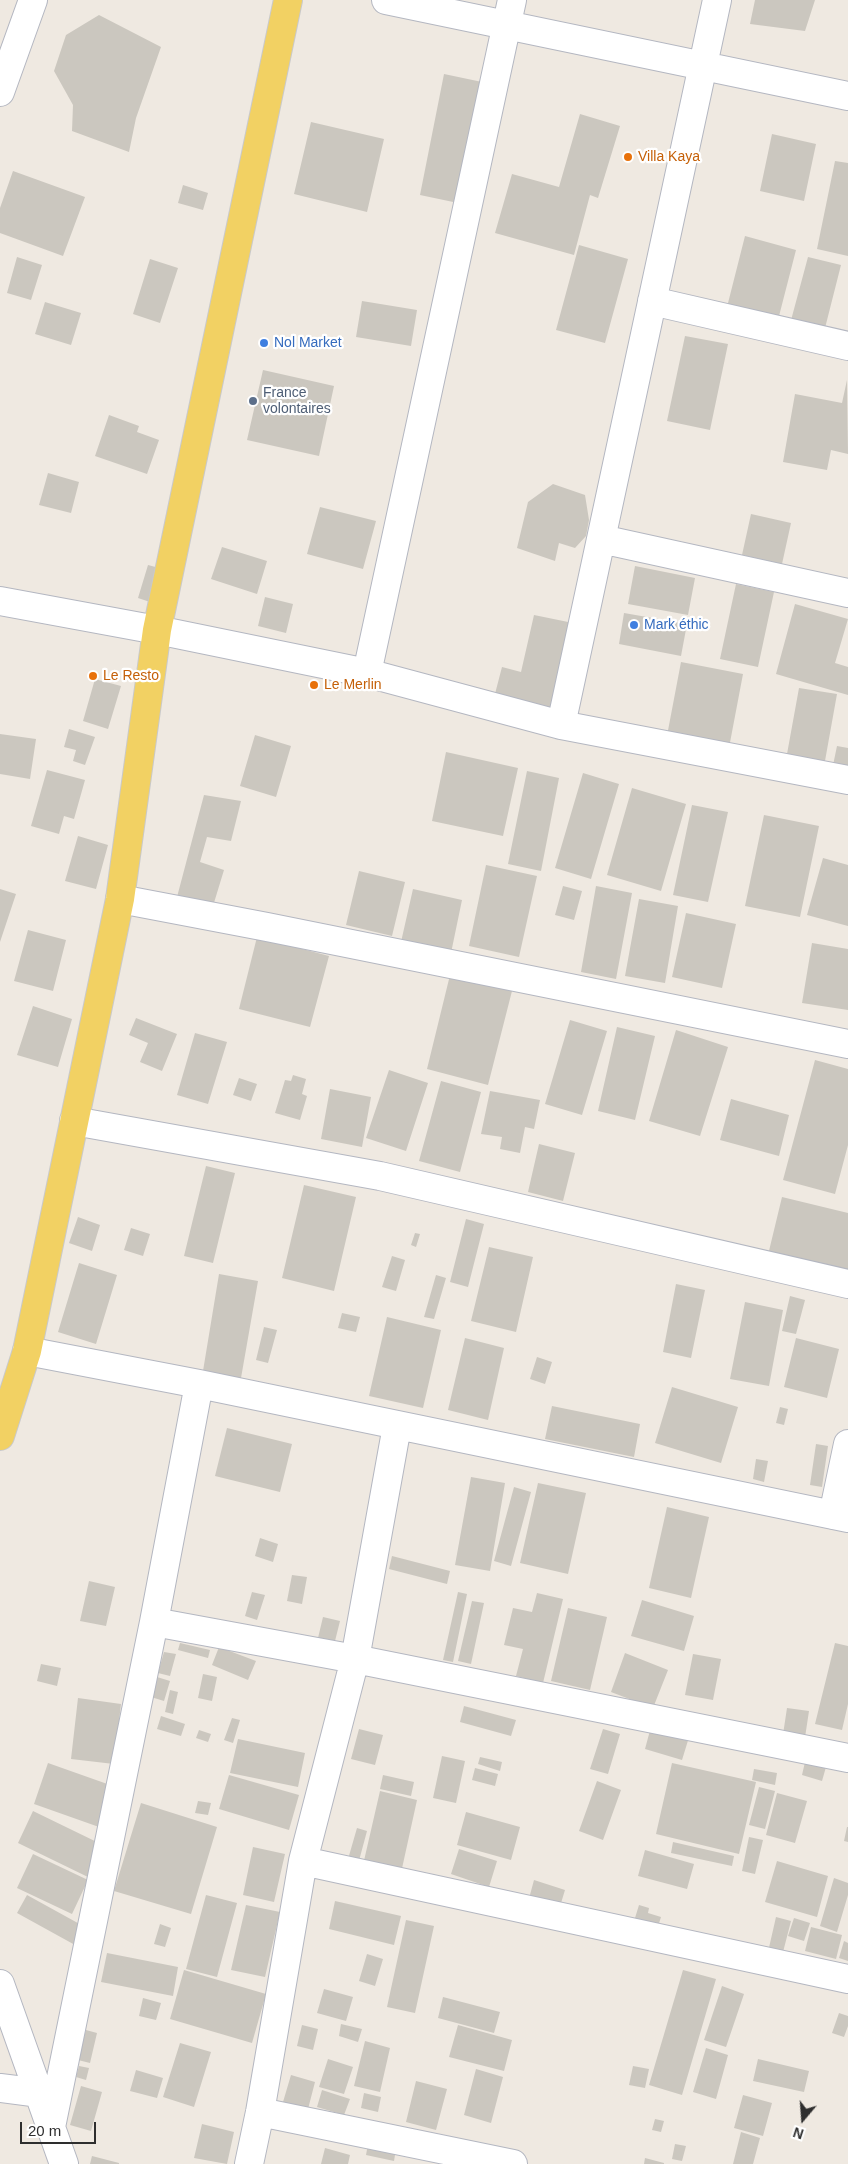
<!DOCTYPE html>
<meta charset="utf-8">
<style>
body{margin:0}
#map{position:relative;width:848px;height:2164px;overflow:hidden;background:#efe9e1;font-family:Helvetica,sans-serif}
canvas{display:block}
.north{position:absolute;left:778px;top:2094px;width:50px;height:50px;-webkit-text-stroke:4px #fff;paint-order:stroke;rotate:198deg;font-size:14px;font-weight:700;line-height:20px;text-align:center;color:#2e2e2e}
.north::after{content:'';display:block;margin:auto;width:18px;height:22px;background:#2e2e2e;clip-path:polygon(50% 0,100% 100%,50% 72%,0 100%)}
.scale{position:absolute;left:20px;top:2122px;width:76px;height:22px;box-sizing:border-box;border:2px solid #2e2e2e;border-top:0;padding-left:6px;font-size:15px;line-height:18px;white-space:nowrap;color:#2e2e2e;-webkit-text-stroke:4px #fff;paint-order:stroke}
</style>
<div id="map">
<canvas width="848" height="2164"></canvas>
<div class="north">N</div>
<div class="scale">20 m</div>
</div>
<script>
const ctx = document.querySelector('canvas').getContext('2d');
ctx.lineJoin = 'round';
function paint(path, color) {
  ctx.fillStyle = color;
  ctx.fill(path, 'evenodd');
}
function stroke(path, color, width, dash) {
  ctx.strokeStyle = color;
  ctx.lineWidth = width;
  ctx.lineCap = dash ? 'butt' : 'round';
  ctx.setLineDash(dash || []);
  ctx.stroke(path);
}
function drawText(font, color, halo, rows, align = 'center') {
  ctx.font = font + ' Helvetica,sans-serif';
  ctx.lineWidth = 4.5;
  ctx.setLineDash([]);
  ctx.textBaseline = 'middle';
  ctx.strokeStyle = halo;
  ctx.fillStyle = color;
  for (const [text, x, y, turn = 0] of rows) {
    ctx.save();
    ctx.translate(x, y);
    ctx.rotate((+turn || 0) * Math.PI / 180);
    ctx.textAlign = isNaN(turn) ? turn : align;
    if (halo) ctx.strokeText(text, 0, 0);
    ctx.fillText(text, 0, 0);
    ctx.restore();
  }
}
paint(new Path2D(`
 M755,0h60l-10,31 -55,-7z
 M99,15l62,32 -25,71 -7,34 -57,-21 1,-26 -19,-34 12,-36z
 M444,74l38,8 -24,121 -38,-8z
 M580,114l40,12 -22,72 -8,-3 -16,60 -79,-22 17,-59 47,13z
 M311,122l73,17 -17,73 -73,-18z
 M772,134l44,10 -12,57 -44,-10z
 M835,161l13,2v93l-31,-7z
 M13,171l72,26 -22,59 -63,-23v-25z
 M183,185l25,8 -5,17 -25,-7z
 M745,236l51,14 -18,70 -51,-13z
 M579,245l49,14 -23,84 -49,-13z
 M17,257l25,8 -11,35 -24,-7z
 M808,257l33,8 -17,67 -34,-8z
 M150,259l28,9 -18,55 -27,-9z
 M362,301l55,9 -6,36 -55,-9z
 M45,302l36,11 -10,32 -36,-11z
 M685,336l43,8 -18,86 -43,-9z
 M263,370l71,16 -15,70 -72,-16z
 M847,380l1,74 -17,-4 -4,20 -44,-8 12,-68 47,9z
 M109,415l30,11 -2,6 22,8 -12,34 -52,-18z
 M48,473l31,9 -8,31 -32,-8z
 M553,484l32,11 4,25 -3,16 -11,12 -16,-5 -4,18 -38,-13 11,-46z
 M320,507l56,14 -13,48 -56,-15z
 M751,514l40,9 -9,41 -40,-9z
 M222,547l45,14 -10,33 -46,-15z
 M148,565l15,4 -10,34 -15,-5z
 M635,566l60,12 -7,37 -60,-11z
 M736,584l38,8 -16,75 -38,-8z
 M265,597l28,7 -7,29 -28,-7z
 M795,604l53,15 -13,44 13,4v28l-72,-21z
 M624,613l63,11 -6,32 -62,-12z
 M534,615l39,8 -24,105 -59,-15 12,-46 19,5z
 M681,662l62,12 -15,79 -62,-12z
 M95,679l26,7 -13,43 -25,-8z
 M799,688l38,6 -14,78 -38,-7z
 M69,729l26,8 -10,28 -12,-4 3,-11 -12,-3z
 M0,734l36,5 -6,40 -30,-5z
 M255,735l36,11 -15,51 -36,-11z
 M837,746l11,2v25l-16,-3z
 M446,752l72,16 -15,68 -71,-15z
 M47,770l38,10 -11,39 -10,-3 -5,18 -28,-8z
 M527,771l32,7 -18,93 -33,-7z
 M583,773l36,11 -28,95 -36,-11z
 M632,788l54,16 -25,87 -54,-16z
 M204,795l37,6 -10,40 -24,-4 -7,25 24,8 -11,36 -36,-9z
 M692,805l36,7 -20,90 -35,-7z
 M764,815l55,11 -19,91 -55,-11z
 M78,836l30,9 -12,44 -31,-8z
 M823,858l25,7v61l-41,-11z
 M486,865l51,11 -18,81 -50,-11z
 M359,871l46,11 -13,54 -46,-11z
 M563,886l19,5 -8,29 -19,-5z
 M596,886l36,7 -16,86 -35,-7z
 M0,889l16,5 -16,48z
 M413,889l49,11 -11,53 -50,-11z
 M639,899l39,7 -13,77 -40,-7z
 M686,913l50,11 -14,64 -50,-11z
 M28,930l38,10 -13,51 -39,-10z
 M257,937l72,19 -19,71 -71,-18z
 M812,943l36,6v61l-46,-7z
 M450,975l62,16 -24,94 -61,-16z
 M33,1006l39,13 -14,48 -41,-12z
 M136,1018l41,16 -15,37 -22,-9 8,-19 -19,-8z
 M570,1020l37,11 -25,84 -37,-11z
 M617,1027l38,9 -20,84 -37,-9z
 M676,1030l52,17 -28,89 -51,-15z
 M195,1033l32,9 -19,62 -31,-9z
 M815,1060l33,9v76l-13,49 -52,-14z
 M389,1070l39,13 -22,68 -40,-13z
 M293,1075l13,4 -4,15 5,2 -7,24 -25,-7 10,-33 6,1z
 M239,1078l18,6 -6,17 -18,-6z
 M441,1081l40,11 -21,80 -41,-11z
 M330,1089l41,8 -9,50 -41,-8z
 M490,1091l50,9 -6,29 -9,-2 -5,26 -20,-4 2,-12 -21,-3z
 M731,1099l58,16 -10,41 -59,-16z
 M539,1144l36,9 -12,48 -35,-9z
 M206,1166l29,7 -22,90 -29,-7z
 M304,1185l52,12 -22,94 -52,-13z
 M782,1197l66,16v62l-80,-20z
 M78,1217l22,8 -8,26 -23,-8z
 M466,1219l18,5 -16,63 -18,-5z
 M131,1228l19,6 -7,22 -19,-6z
 M415,1233l5,1 -4,13 -5,-2z
 M489,1247l44,10 -17,75 -45,-11z
 M392,1256l13,4 -9,31 -14,-4z
 M79,1263l38,12 -21,69 -38,-12z
 M219,1274l39,7 -17,97 -38,-7z
 M436,1275l10,3 -12,41 -10,-2z
 M676,1284l29,6 -14,68 -28,-6z
 M790,1296l15,4 -9,34 -14,-3z
 M745,1302l38,8 -14,76 -39,-7z
 M342,1313l18,4 -4,15 -18,-4z
 M387,1317l54,13 -18,78 -54,-12z
 M264,1327l13,3 -9,33 -12,-3z
 M465,1338l39,10 -16,72 -40,-10z
 M796,1338l43,11 -12,49 -43,-11z
 M537,1357l15,5 -7,22 -15,-5z
 M672,1387l66,20 -17,56 -66,-20z
 M552,1406l88,18 -6,33 -89,-18z
 M780,1407l8,2 -4,16 -8,-2z
 M227,1428l65,16 -12,48 -65,-16z
 M816,1444l12,2 -6,41 -12,-2z
 M756,1459l12,2 -4,21 -11,-3z
 M471,1477l34,6 -15,88 -35,-6z
 M538,1483l48,10 -18,81 -48,-11z
 M514,1487l17,5 -20,74 -17,-5z
 M667,1507l42,10 -18,81 -42,-10z
 M260,1538l18,6 -5,18 -18,-6z
 M392,1556l58,15 -3,13 -58,-15z
 M292,1575l15,2 -5,27 -15,-3z
 M89,1581l26,6 -9,39 -26,-5z
 M252,1592l13,3 -8,25 -12,-4z
 M458,1592l9,2 -14,68 -10,-2z
 M537,1593l26,6 -20,84 -27,-7 7,-27 -19,-4 9,-37 19,4z
 M642,1600l52,16 -10,35 -53,-15z
 M472,1601l12,2 -13,61 -13,-3z
 M568,1608l39,9 -17,73 -39,-9z
 M323,1617l17,4 -5,20 -17,-3z
 M180,1643l30,7 -2,8 -30,-8z
 M835,1643l13,3v58l-6,26 -27,-6z
 M219,1647l37,14 -8,19 -36,-15z
 M164,1652l12,2 -6,22 -12,-3z
 M625,1653l43,17 -15,38 -42,-16z
 M693,1654l28,5 -8,41 -28,-5z
 M41,1664l20,4 -4,18 -20,-5z
 M203,1674l14,3 -5,24 -14,-3z
 M157,1677l13,4 -6,20 -13,-4z
 M170,1690l8,2 -5,22 -8,-2z
 M78,1698l43,6 -7,60 -43,-5z
 M464,1706l52,14 -5,16 -51,-14z
 M787,1708l22,3 -5,33 -22,-3z
 M161,1716l24,8 -4,12 -24,-7z
 M232,1718l8,2 -7,23 -9,-3z
 M652,1723l38,11 -8,26 -37,-11z
 M359,1729l24,6 -8,30 -24,-6z
 M603,1729l17,5 -12,40 -18,-5z
 M199,1730l12,4 -3,8 -12,-4z
 M238,1739l67,14 -7,34 -68,-14z
 M442,1756l23,5 -9,42 -23,-5z
 M480,1757l22,5 -2,9 -22,-7z
 M805,1762l21,5 -4,14 -20,-6z
 M48,1763l65,23 -14,41 -65,-23z
 M672,1763l84,19 -17,72 -83,-20z
 M475,1768l23,6 -3,12 -23,-6z
 M754,1769l23,4 -2,12 -23,-5z
 M229,1775l70,20 -10,35 -70,-21z
 M383,1775l31,7 -3,14 -31,-7z
 M597,1781l24,9 -18,50 -24,-9z
 M759,1787l16,4 -10,38 -16,-4z
 M380,1791l37,9 -16,73 -38,-8z
 M777,1793l30,8 -12,42 -29,-8z
 M198,1801l13,2 -3,12 -13,-2z
 M141,1803l76,24 -26,87 -77,-23z
 M33,1811l72,35 -15,32 -72,-35z
 M466,1812l54,15 -9,33 -54,-15z
 M847,1827h1v15l-4,-1z
 M357,1828l10,3 -14,52 -11,-3z
 M749,1837l14,3 -8,34 -13,-3z
 M673,1842l61,14 -2,10 -61,-13z
 M253,1847l32,7 -11,48 -31,-7z
 M459,1849l38,12 -8,26 -38,-13z
 M645,1850l49,14 -7,25 -49,-13z
 M33,1854l55,26 -16,34 -55,-26z
 M777,1861l51,15 -11,41 -52,-15z
 M834,1878l14,5v12l-11,37 -17,-6z
 M534,1880l31,10 -11,36 -30,-9z
 M27,1895l58,32 -10,18 -58,-32z
 M206,1895l31,8 -20,74 -31,-8z
 M335,1901l66,15 -7,29 -65,-16z
 M246,1905l34,7 -15,65 -34,-7z
 M639,1905l10,3 -1,5 13,4 -7,22 -23,-8z
 M776,1917l15,4 -9,35 -14,-4z
 M794,1918l16,5 -6,18 -16,-5z
 M406,1920l28,6 -19,87 -28,-6z
 M160,1924l11,4 -6,19 -11,-3z
 M811,1927l31,8 -6,24 -31,-8z
 M844,1941l4,2v18l-9,-3z
 M107,1953l71,14 -5,29 -72,-14z
 M367,1954l16,5 -8,27 -16,-5z
 M184,1970l82,24 -14,49 -82,-24z
 M683,1970l33,9 -34,116 -33,-10z
 M722,1986l22,8 -18,53 -22,-7z
 M324,1989l29,8 -7,24 -29,-8z
 M443,1997l57,15 -6,21 -56,-15z
 M143,1998l18,5 -5,17 -17,-4z
 M839,2013l9,3v10l-4,11 -12,-4z
 M341,2024l21,5 -4,13 -19,-6z
 M302,2025l16,4 -5,21 -16,-4z
 M458,2025l54,15 -8,31 -55,-14z
 M86,2030l11,3 -7,30 -12,-3z
 M365,2041l25,7 -10,44 -26,-6z
 M180,2043l31,9 -17,55 -31,-10z
 M706,2048l22,7 -12,44 -23,-7z
 M328,2059l25,8 -9,27 -25,-7z
 M758,2059l51,12 -5,21 -51,-11z
 M79,2066l10,2 -3,12 -10,-3z
 M633,2066l16,3 -4,19 -16,-3z
 M476,2069l27,8 -12,46 -27,-8z
 M136,2070l27,8 -6,20 -27,-7z
 M291,2075l24,7 -7,27 -25,-7z
 M416,2081l31,8 -11,41 -30,-8z
 M81,2086l21,6 -11,39 -21,-6z
 M322,2090l28,9 -6,16 -27,-8z
 M364,2093l17,4 -3,15 -17,-4z
 M743,2095l29,8 -9,33 -29,-8z
 M655,2119l9,2 -3,11 -9,-2z
 M202,2124l32,8 -7,32 -33,-6z
 M741,2132l19,6 -7,26h-20z
 M368,2144l28,5 -2,12 -28,-6z
 M675,2144l11,2 -4,15 -10,-2z
 M325,2148l25,7 -2,9h-27z
 M92,2156l27,7v1h-29z
 M645,2158l19,5v1h-20z`), '#cbc7bf');
const minor = new Path2D(`
 M386,0l462,96
 M0,92l33,-92
 M652,301l196,45
 M601,539l247,54
 M0,601l157,29 210,43 194,52 287,55
 M367,673l145,-673
 M561,725l156,-725
 M120,899l147,28 581,117
 M74,1121l306,55 468,108
 M27,1351l172,33 649,134
 M833,1515l15,-71
 M154,1622l201,37 493,99
 M303,1861l545,118
 M0,1984l64,180
 M0,2088l40,5
 M260,2112l253,52
 M51,2127l103,-505 45,-238
 M249,2164l11,-52 43,-251 52,-202 42,-233`);
const major = new Path2D(`
 M0,1436l27,-85 93,-452 37,-269 131,-630`);
stroke(minor, '#b4b7c1', 30);
stroke(major, '#c9c9c9', 30);
stroke(minor, '#fff', 28);
stroke(major, '#f2d163', 28);
for (const [x, y, r, color] of [
 [628,157,5,"#e8710a"],
 [264,343,5,"#3f7fe0"],
 [253,401,5,"#5c6f8a"],
 [634,625,5,"#3f7fe0"],
 [93,676,5,"#e8710a"],
 [314,685,5,"#e8710a"]
]) {
  const dot = new Path2D();
  dot.arc(x, y, r, 0, 2 * Math.PI);
  ctx.fillStyle = color;
  ctx.fill(dot);
  stroke(dot, '#fff', 2);
}
drawText('14px', '#c56008', '#fff', [
 ["Villa Kaya",638,157],
 ["Le Resto",103,676],
 ["Le Merlin",324,685]
], 'left');
drawText('14px', '#366cbe', '#fff', [
 ["Nol Market",274,343],
 ["Mark éthic",644,625]
], 'left');
drawText('14px', '#4e5e75', '#fff', [
 ["France",263,393],
 ["volontaires",263,409]
], 'left');
</script>
